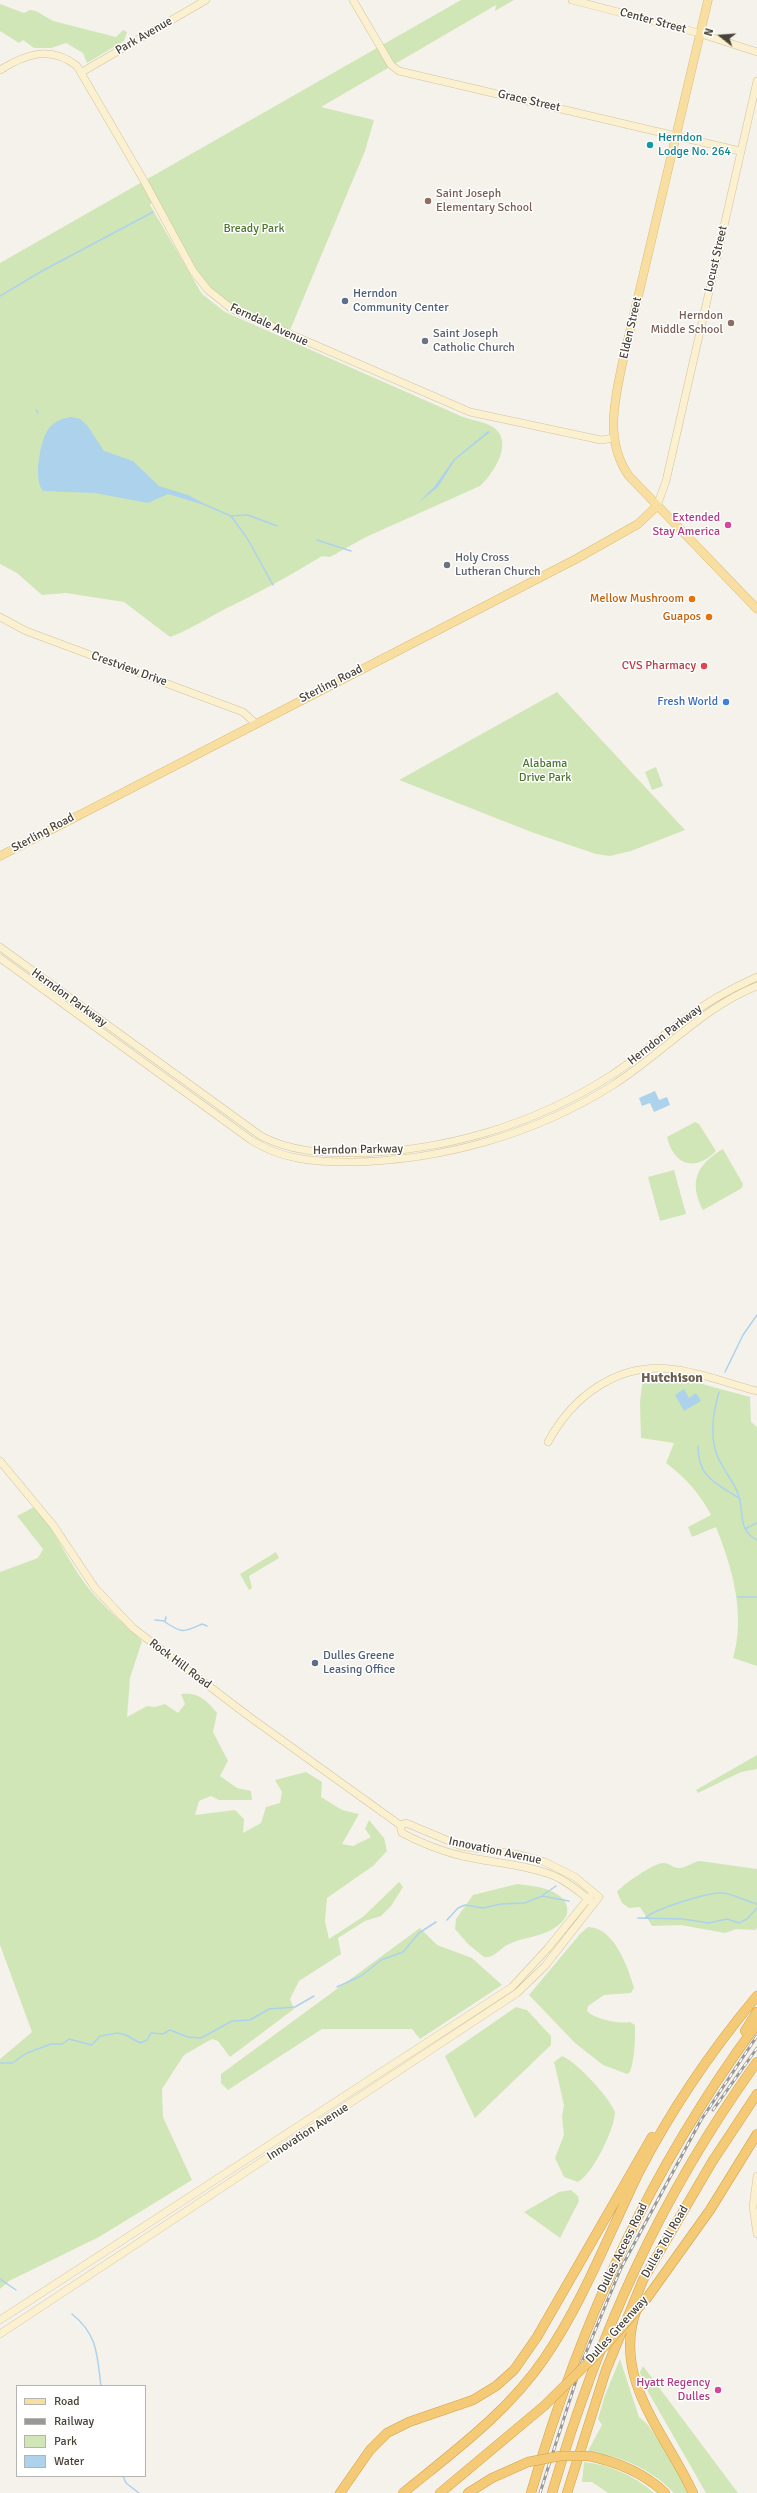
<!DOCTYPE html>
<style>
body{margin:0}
#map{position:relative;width:757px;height:2493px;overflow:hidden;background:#f5f2eb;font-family:Signika,sans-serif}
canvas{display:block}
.legend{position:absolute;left:16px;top:2385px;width:130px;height:92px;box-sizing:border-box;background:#fff;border:1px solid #b6b4b0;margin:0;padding:5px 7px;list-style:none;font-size:12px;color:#494339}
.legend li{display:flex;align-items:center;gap:8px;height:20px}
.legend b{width:20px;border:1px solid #b6b4b0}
.north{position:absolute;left:701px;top:16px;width:40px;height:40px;-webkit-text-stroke:3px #fff;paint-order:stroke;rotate:287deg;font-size:11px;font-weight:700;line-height:16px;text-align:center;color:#494339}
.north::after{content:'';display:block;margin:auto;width:14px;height:18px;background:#494339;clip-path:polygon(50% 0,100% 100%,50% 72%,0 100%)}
</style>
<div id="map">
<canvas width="757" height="2493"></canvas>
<ul class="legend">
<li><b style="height:5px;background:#f8dfa1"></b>Road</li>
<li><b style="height:5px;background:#999"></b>Railway</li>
<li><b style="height:11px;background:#d1e6b7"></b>Park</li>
<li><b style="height:11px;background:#add2ec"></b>Water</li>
</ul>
<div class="north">N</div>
</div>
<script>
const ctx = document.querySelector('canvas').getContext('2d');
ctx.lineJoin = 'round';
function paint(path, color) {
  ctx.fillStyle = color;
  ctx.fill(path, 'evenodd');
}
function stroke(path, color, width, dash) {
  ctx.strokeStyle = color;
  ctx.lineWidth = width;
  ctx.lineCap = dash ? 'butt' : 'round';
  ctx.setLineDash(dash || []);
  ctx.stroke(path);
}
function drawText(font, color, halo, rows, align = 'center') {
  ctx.font = font + ' Signika,sans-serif';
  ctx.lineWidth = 3;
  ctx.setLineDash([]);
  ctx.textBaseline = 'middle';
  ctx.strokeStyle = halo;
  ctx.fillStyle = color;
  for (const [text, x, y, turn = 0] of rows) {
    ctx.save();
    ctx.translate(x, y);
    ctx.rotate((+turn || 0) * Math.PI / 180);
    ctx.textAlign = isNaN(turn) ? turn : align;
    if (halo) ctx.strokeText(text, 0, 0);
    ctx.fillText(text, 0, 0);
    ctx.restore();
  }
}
paint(new Path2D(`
 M461,0h53l-19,11 1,-6 -175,102 53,13 -9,31 -77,184 -47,-20 -34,-26 -54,-88 -3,4 52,89 23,18 238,105c9,3 22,5 30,10 22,15 0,47 -13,59l-114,51 -36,20 -8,-1c-34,21 -62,36 -97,53 -19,10 -34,20 -55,28l-46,-35 -58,-9 -24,2 -25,-22 -17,-9v-301z
 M0,4l24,9 6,-3 6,1 17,10 63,16 7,-7 4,2 -3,9 -37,22 -4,-10 -17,-10 -15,5h-17l-11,-8 -4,3 -19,-12z
 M557,692l128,138 -54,21 -21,5 -14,-2 -62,-21 -135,-53z
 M656,767l7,19 -11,4 -7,-18z
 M695,1122l4,2 17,27c-21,21 -42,15 -49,-14z
 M723,1149l20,35 -1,4 -39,22c-15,-28 -6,-46 20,-61z
 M674,1170l12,44 -26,7 -12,-44z
 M643,1376l37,2 70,19 1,25 6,5v239l-24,-8c13,-44 -1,-90 -17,-131l-24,10 -4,-10 23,-12c-11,-21 -25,-37 -45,-52l8,-20 -33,-5 -1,-36z
 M36,1506c22,29 36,65 61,92 14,15 31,29 45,43l-12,37 -3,39 20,-11 8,1 10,-3 13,9 7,-9 -4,-10c16,-3 27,7 36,19l-4,19 15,29 -8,15 17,12 14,3 1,9h-33l-8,-4 -12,5 -4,14 40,-5 9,9 -1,14 18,-10 5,-16 14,-4 2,-11 -7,-12 31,-8 16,10 -1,15 21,13 17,4 -17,30 11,2 18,-9 -6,-8 4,-9 15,18 3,13 -14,15 -46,32 -2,23 4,18 35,-23 35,-34 4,5 -12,19 -10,10 -16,5 -27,17 3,16 -42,27 -9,18 4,10 -64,48 -12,-16 -6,-2 -28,16 -22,34 1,28 29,63 -93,57 -90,44 -9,8v-230l32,-27 -32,-87v-373l38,-14 5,-9 -26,-33z
 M276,1552l3,6 -30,18 3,12 -3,2 -9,-16z
 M757,1755v14l-16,3 -43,21 -2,-3z
 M700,1861l57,8v59l-2,2 -19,-1 -11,4 -44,-8 -29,1 -12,-19 -11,1 -7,-5 -5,-11c5,-7 38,-30 47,-29 5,0 9,5 15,5 7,0 13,-6 21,-7z
 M517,1884c19,2 55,6 50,31 -13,22 -38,20 -58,29 -9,4 -15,15 -25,13l-16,-13 -13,-15 1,-10 17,-24z
 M588,1927c26,0 40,40 46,61l-3,5 -27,2 -16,11 -1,5c7,8 32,13 43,11l5,3c0,16 0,32 -5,47l-3,2 -24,-9 -28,-22 -46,-48 51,-61z
 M420,1928l17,17 35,13 30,27 -82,54 -8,-10h-90l-94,61 -7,-7v-9z
 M516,2007l11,3 24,26v9l-76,73 -30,-62z
 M562,2056c15,6 47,41 53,56 0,16 -22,62 -37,70l-14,-5 -9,-19 9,-23 -2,-18 2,-12 -10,-43z
 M571,2190l7,6 1,5 -19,37 -36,-26 35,-20z
 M620,2359l19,58 9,8 24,35 16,33h-14c-24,-25 -52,-36 -86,-42l14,-26 -4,-6 7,-24z
 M643,2366l95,127h-32l-63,-110 -3,-11z
 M584,2462c27,3 49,13 70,31h-46l-16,-11h-10z`), '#d1e6b7');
paint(new Path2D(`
 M71,417l9,2 7,6 17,26 29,10 26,25 29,9 13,7v2l-33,-10 -20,9 -53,-10 -52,-2c-10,-11 -3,-51 6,-63 6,-7 14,-10 22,-11z
 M488,431l2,1 -35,28 -17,27 -21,17 17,-17 20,-28z
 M655,1091l4,9 8,-3 3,8 -16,7 -4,-9 -8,3 -3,-8z
 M684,1389l5,9 7,-5 5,8 -17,10 -9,-16z`), '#add2ec');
stroke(new Path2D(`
 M0,296l42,-25 111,-59
 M36,410l2,3
 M201,503l30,13 16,22 26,47
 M231,516l17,-1 29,11
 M317,540l34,11
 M725,1372l18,-37 14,-20
 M719,1392c-7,25 -11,52 4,75 6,11 13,18 16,30 5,16 -1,34 18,43
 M698,1446c0,32 18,37 42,53
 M745,1529l12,-6
 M738,1597h19
 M155,1620l10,1 1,-4 -1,5c18,12 19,10 37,2l5,2
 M543,1895l13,-9
 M638,1918l45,1 26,4 18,-4 12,4 8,-4 10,-11
 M645,1918c10,-9 63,-26 77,-25 12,1 23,8 35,11
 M447,1920l11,-12 7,-3 18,3 18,-4 24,-1 17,-7 27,5
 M337,1987l24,-11 20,-16 22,-8 16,-19 17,-11
 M0,2063h12l15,-10 24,-9h11l7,-5 23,6 8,-9 18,-3 8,2 14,8 7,-3 4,-7 12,1 7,-4 18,7 13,1 31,-17 18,-1 19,-11 26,-2 19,-11
 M0,2279l16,11
 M72,2314c26,21 25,41 29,72
 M123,2476l3,7 13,10`), '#add2ec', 1.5);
const secondary = new Path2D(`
 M353,0l38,65 8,6 341,80
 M572,0l123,32 62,20
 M0,70c26,-16 50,-25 77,-4l66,113 50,92 15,19 24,19 238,103 131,28 13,-2
 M82,72l124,-72
 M657,506l9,-25 91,-400
 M0,617l26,14 217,81 12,11
 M0,947l261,189c29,15 59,17 91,17 91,-1 182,-28 258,-77 26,-16 48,-37 72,-55 23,-18 48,-32 75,-44
 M0,958l251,182c31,20 64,22 99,22 91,-1 186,-28 263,-77 49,-31 89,-77 144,-99
 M548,1442c25,-46 69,-79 123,-73 29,3 58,15 86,22
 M0,1461l53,64 42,63 38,40 114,87 153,110 2,8c19,10 39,18 60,23 31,7 61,8 90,19 15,6 29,18 41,28
 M757,2176l-4,31 4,27
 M0,2320l512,-333 36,-39 43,-53
 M0,2334l517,-341 28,-27 54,-69 -24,-20 -30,-15 -24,-7 -60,-9 -55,-23 -6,2`);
const primary = new Path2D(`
 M708,0l-86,365c-8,38 -17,77 7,111l128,133
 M0,856l576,-297 62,-35 19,-18`);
const highway = new Path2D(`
 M745,2031l12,-19
 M647,2298l63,-88 47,-76
 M636,2311c-24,69 30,123 57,182
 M589,2456c29,6 55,17 76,37
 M340,2493l30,-43 17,-17 22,-11 64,-22 23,-14 18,-16 23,-33 115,-200
 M403,2493c50,-41 104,-80 141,-134 39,-57 64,-123 94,-185 33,-64 73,-123 119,-178
 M440,2493l104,-87
 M468,2493l24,-15 36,-16
 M531,2493c50,-172 119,-324 226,-469
 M552,2493c47,-160 108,-296 205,-431
 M567,2493l39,-123 37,-90 69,-118 45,-68`);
stroke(secondary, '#d1c49e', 8);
stroke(primary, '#ddbc71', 9);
stroke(highway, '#d4a046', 10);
stroke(secondary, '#fbf0cf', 7);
stroke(primary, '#f8dfa1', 8);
stroke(highway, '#f4ca77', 9);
const rail = new Path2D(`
 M713,2110l44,-62
 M540,2493l42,-131 39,-94 80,-148 56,-84`);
stroke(rail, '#999', 3);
stroke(rail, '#fff', 1.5, [4.5]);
const highwayBridge = new Path2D(`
 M544,2406l62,-61 41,-47
 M528,2462l32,-6h29`);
stroke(highwayBridge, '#d4a046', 10, []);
stroke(highwayBridge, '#f4ca77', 9);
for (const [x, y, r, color] of [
 [650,145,4,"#0f9aa8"],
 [428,201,4,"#8d6e63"],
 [345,301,4,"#5c6f8a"],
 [731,323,4,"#8d6e63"],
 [425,341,4,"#6b7280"],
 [728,525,4,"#d1479c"],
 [447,565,4,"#6b7280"],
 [692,599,4,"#e8710a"],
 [709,617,4,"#e8710a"],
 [704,666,4,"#e0444e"],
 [726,702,4,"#3f7fe0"],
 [315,1663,4,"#5c6f8a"],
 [718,2390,4,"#d1479c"]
]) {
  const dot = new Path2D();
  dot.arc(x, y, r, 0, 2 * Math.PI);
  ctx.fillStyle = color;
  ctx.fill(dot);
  stroke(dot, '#fff', 1.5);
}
drawText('12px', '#494339', '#fff', [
 ["Center Street",653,21,15],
 ["Park Avenue",144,36,-30],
 ["Grace Street",529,101,13],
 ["Locust Street",716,259,-77],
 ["Ferndale Avenue",269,325,25],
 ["Elden Street",631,328,-77],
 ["Crestview Drive",129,669,20],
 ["Sterling Road",331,684,-27],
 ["Sterling Road",43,833,-28],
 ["Herndon Parkway",69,998,36],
 ["Herndon Parkway",665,1035,-38],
 ["Herndon Parkway",358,1150,-1],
 ["Rock Hill Road",180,1664,37],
 ["Innovation Avenue",495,1851,12],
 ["Innovation Avenue",308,2132,-33],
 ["Dulles Toll Road",665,2242,-60],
 ["Dulles Access Road",623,2248,-64],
 ["Dulles Greenway",617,2330,-48]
]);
drawText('12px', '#0d838f', '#fff', [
 ["Herndon",658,138],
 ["Lodge No. 264",658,152]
], 'left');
drawText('12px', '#785e54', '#fff', [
 ["Saint Joseph",436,194],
 ["Elementary School",436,208],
 ["Herndon",723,316,"right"],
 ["Middle School",723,330,"right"]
], 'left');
drawText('12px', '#4b7730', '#fff', [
 ["Bready Park",254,229],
 ["Alabama",545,764],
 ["Drive Park",545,778]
]);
drawText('12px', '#4e5e75', '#fff', [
 ["Herndon",353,294],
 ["Community Center",353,308],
 ["Dulles Greene",323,1656],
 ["Leasing Office",323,1670]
], 'left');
drawText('12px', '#5b616d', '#fff', [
 ["Saint Joseph",433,334],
 ["Catholic Church",433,348],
 ["Holy Cross",455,558],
 ["Lutheran Church",455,572]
], 'left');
drawText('12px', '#b23c85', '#fff', [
 ["Extended",720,518],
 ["Stay America",720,532],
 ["Hyatt Regency",710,2383],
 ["Dulles",710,2397]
], 'right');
drawText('12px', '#c56008', '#fff', [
 ["Mellow Mushroom",684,599],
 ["Guapos",701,617]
], 'right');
drawText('12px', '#be3a42', '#fff', [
 ["CVS Pharmacy",696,666]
], 'right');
drawText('12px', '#366cbe', '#fff', [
 ["Fresh World",718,702]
], 'right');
drawText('bold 14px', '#6b6051', '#fff', [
 ["Hutchison",672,1378]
]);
</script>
